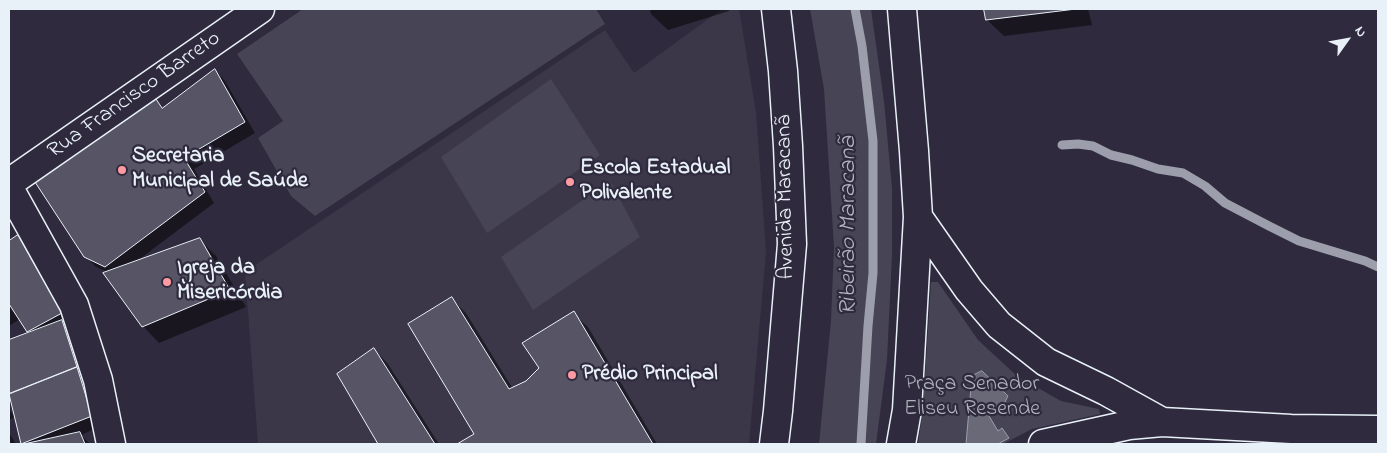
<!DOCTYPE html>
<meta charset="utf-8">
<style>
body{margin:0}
#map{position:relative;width:1387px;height:453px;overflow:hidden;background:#2f2a3d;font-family:"Indie Flower",sans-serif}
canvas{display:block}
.frame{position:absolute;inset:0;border:10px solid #e8f1f8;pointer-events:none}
.north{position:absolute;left:1322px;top:15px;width:50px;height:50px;-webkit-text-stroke:4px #2f2a3d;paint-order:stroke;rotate:58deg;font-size:14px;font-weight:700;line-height:20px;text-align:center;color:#e8f1f8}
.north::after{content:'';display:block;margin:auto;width:18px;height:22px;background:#e8f1f8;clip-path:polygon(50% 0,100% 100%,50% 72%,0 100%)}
</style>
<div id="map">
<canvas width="1387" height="453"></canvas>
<div class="frame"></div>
<div class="north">N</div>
</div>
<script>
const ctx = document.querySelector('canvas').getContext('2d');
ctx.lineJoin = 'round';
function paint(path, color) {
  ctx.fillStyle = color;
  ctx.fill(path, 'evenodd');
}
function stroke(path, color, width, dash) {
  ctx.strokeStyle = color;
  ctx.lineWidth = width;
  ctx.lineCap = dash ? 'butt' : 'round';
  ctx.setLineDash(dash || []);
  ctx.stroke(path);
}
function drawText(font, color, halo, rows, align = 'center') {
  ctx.font = font + ' "Indie Flower",sans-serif';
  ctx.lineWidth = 4.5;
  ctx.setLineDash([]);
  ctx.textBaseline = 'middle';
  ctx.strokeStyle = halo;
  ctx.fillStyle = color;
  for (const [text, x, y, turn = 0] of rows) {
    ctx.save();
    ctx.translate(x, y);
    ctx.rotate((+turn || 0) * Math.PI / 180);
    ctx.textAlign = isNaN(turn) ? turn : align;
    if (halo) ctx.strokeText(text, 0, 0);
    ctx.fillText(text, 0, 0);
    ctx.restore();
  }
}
paint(new Path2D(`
 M722,9h17l17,103 10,140 -17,192h-491l-13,-172 360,-242 29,43z`), '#3b3749');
paint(new Path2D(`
 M303,9h293l9,15 -290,192 -24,-20 -33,-58 25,-17 -46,-67z
 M810,9h61l13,92 8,87v67l-5,105 -11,84h-57l12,-124 3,-73 -10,-158z
 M551,79l49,76 -113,78 -46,-76z
 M610,181l30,56 -107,73 -32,-53z
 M931,282h7l40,58 39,36 44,25 38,8 1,5 -68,15 -29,15h-85l5,-35z`), '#464455');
const water = new Path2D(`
 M982,371l26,25 -5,10 -14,10 9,15 4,-3 7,10 -11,6h-32l6,-68z`);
paint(water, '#696978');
stroke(water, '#9c9fab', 1);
paint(new Path2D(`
 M650,9h79v2l-61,19 -17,-16z
 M985,9h103l4,16 -88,11 -17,-16z
 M215,70l10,11 30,52 -61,36 20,34 -77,58 62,-22 17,17 30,51 -87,36 -16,-17 -35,-54 -12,-5 -11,-11 71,-155 7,8z
 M18,237l14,14 43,77 26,98 -20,9 9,9h-68l-13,-53v-50l21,-8 -10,-14 -11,7v-84z
 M452,299l14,14 47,76 14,-7 14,-14 32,-55 15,14 69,117h-197l16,-10z
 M374,349l14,15 51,80h-59l-42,-70z
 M9,409l5,8 -5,3z
 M9,433l7,11h-7z`), '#0007');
stroke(new Path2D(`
 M855,9l7,37 11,95v132l-5,53 -7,118
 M1062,145l16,-1 15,2 18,9 21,5 26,9 25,4 22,13 20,17 44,23 30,15 66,20 13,6`), '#9c9fab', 9);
const building = new Path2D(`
 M984,9h92l-90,11z
 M215,69l30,53 -61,36 21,34 -100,75 -21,-10 -49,-75 121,-83 6,9z
 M18,235l44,78 -35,19 -18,-28v-63z
 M200,238l30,52 -88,37 -39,-54z
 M452,297l57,92 17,-8 13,-13 -17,-25 52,-32 79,133h-196l17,-10 -66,-110z
 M62,320l15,47 -68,27v-54z
 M374,348l61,96h-57l-41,-70z
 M77,367l15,49 -71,28 -12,-50z
 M80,432l5,12h-61z`);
paint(building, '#575565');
stroke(building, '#e8f1f8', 1);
const secondary = new Path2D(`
 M9,183l251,-174
 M9,188l65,117 24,75 13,64`);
const primary = new Path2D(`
 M918,217l51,73 30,35 47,37 60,29 56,31
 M774,444l4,-33 14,-167 -4,-98 -5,-75 -7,-62
 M901,444l6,-34 11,-193 -4,-66 -12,-142
 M1043,444l86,-19 33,-3 129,7 87,1`);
stroke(secondary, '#e8f1f8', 31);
stroke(primary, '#e8f1f8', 31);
stroke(secondary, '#2f2a3d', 28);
stroke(primary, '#2f2a3d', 28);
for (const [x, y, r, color] of [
 [122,170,5,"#ff9aa2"],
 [570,182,5,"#ff9aa2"],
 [167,282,5,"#ff9aa2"],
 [572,375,5,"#ff9aa2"]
]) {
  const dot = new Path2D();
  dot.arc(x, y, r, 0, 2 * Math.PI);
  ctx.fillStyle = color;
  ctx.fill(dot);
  stroke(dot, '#2f2a3d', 2);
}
drawText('22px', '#e8f1f8', '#2f2a3d', [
 ["Rua Francisco Barreto",135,96,-35],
 ["Avenida Maracanã",787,197,-91]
]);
drawText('bold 22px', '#e8f1f8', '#2f2a3d', [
 ["Secretaria",132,157],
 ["Municipal de Saúde",132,182],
 ["Escola Estadual",580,169],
 ["Polivalente",580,194],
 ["Igreja da",177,269],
 ["Misericórdia",177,294],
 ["Prédio Principal",582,375]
], 'left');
drawText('22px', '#afb4bf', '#2f2a3d', [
 ["Praça Senador",972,385],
 ["Eliseu Resende",972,410]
]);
drawText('italic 24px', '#afb4be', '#2f2a3d', [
 ["Ribeirão Maracanã",850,226,-90]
]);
</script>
